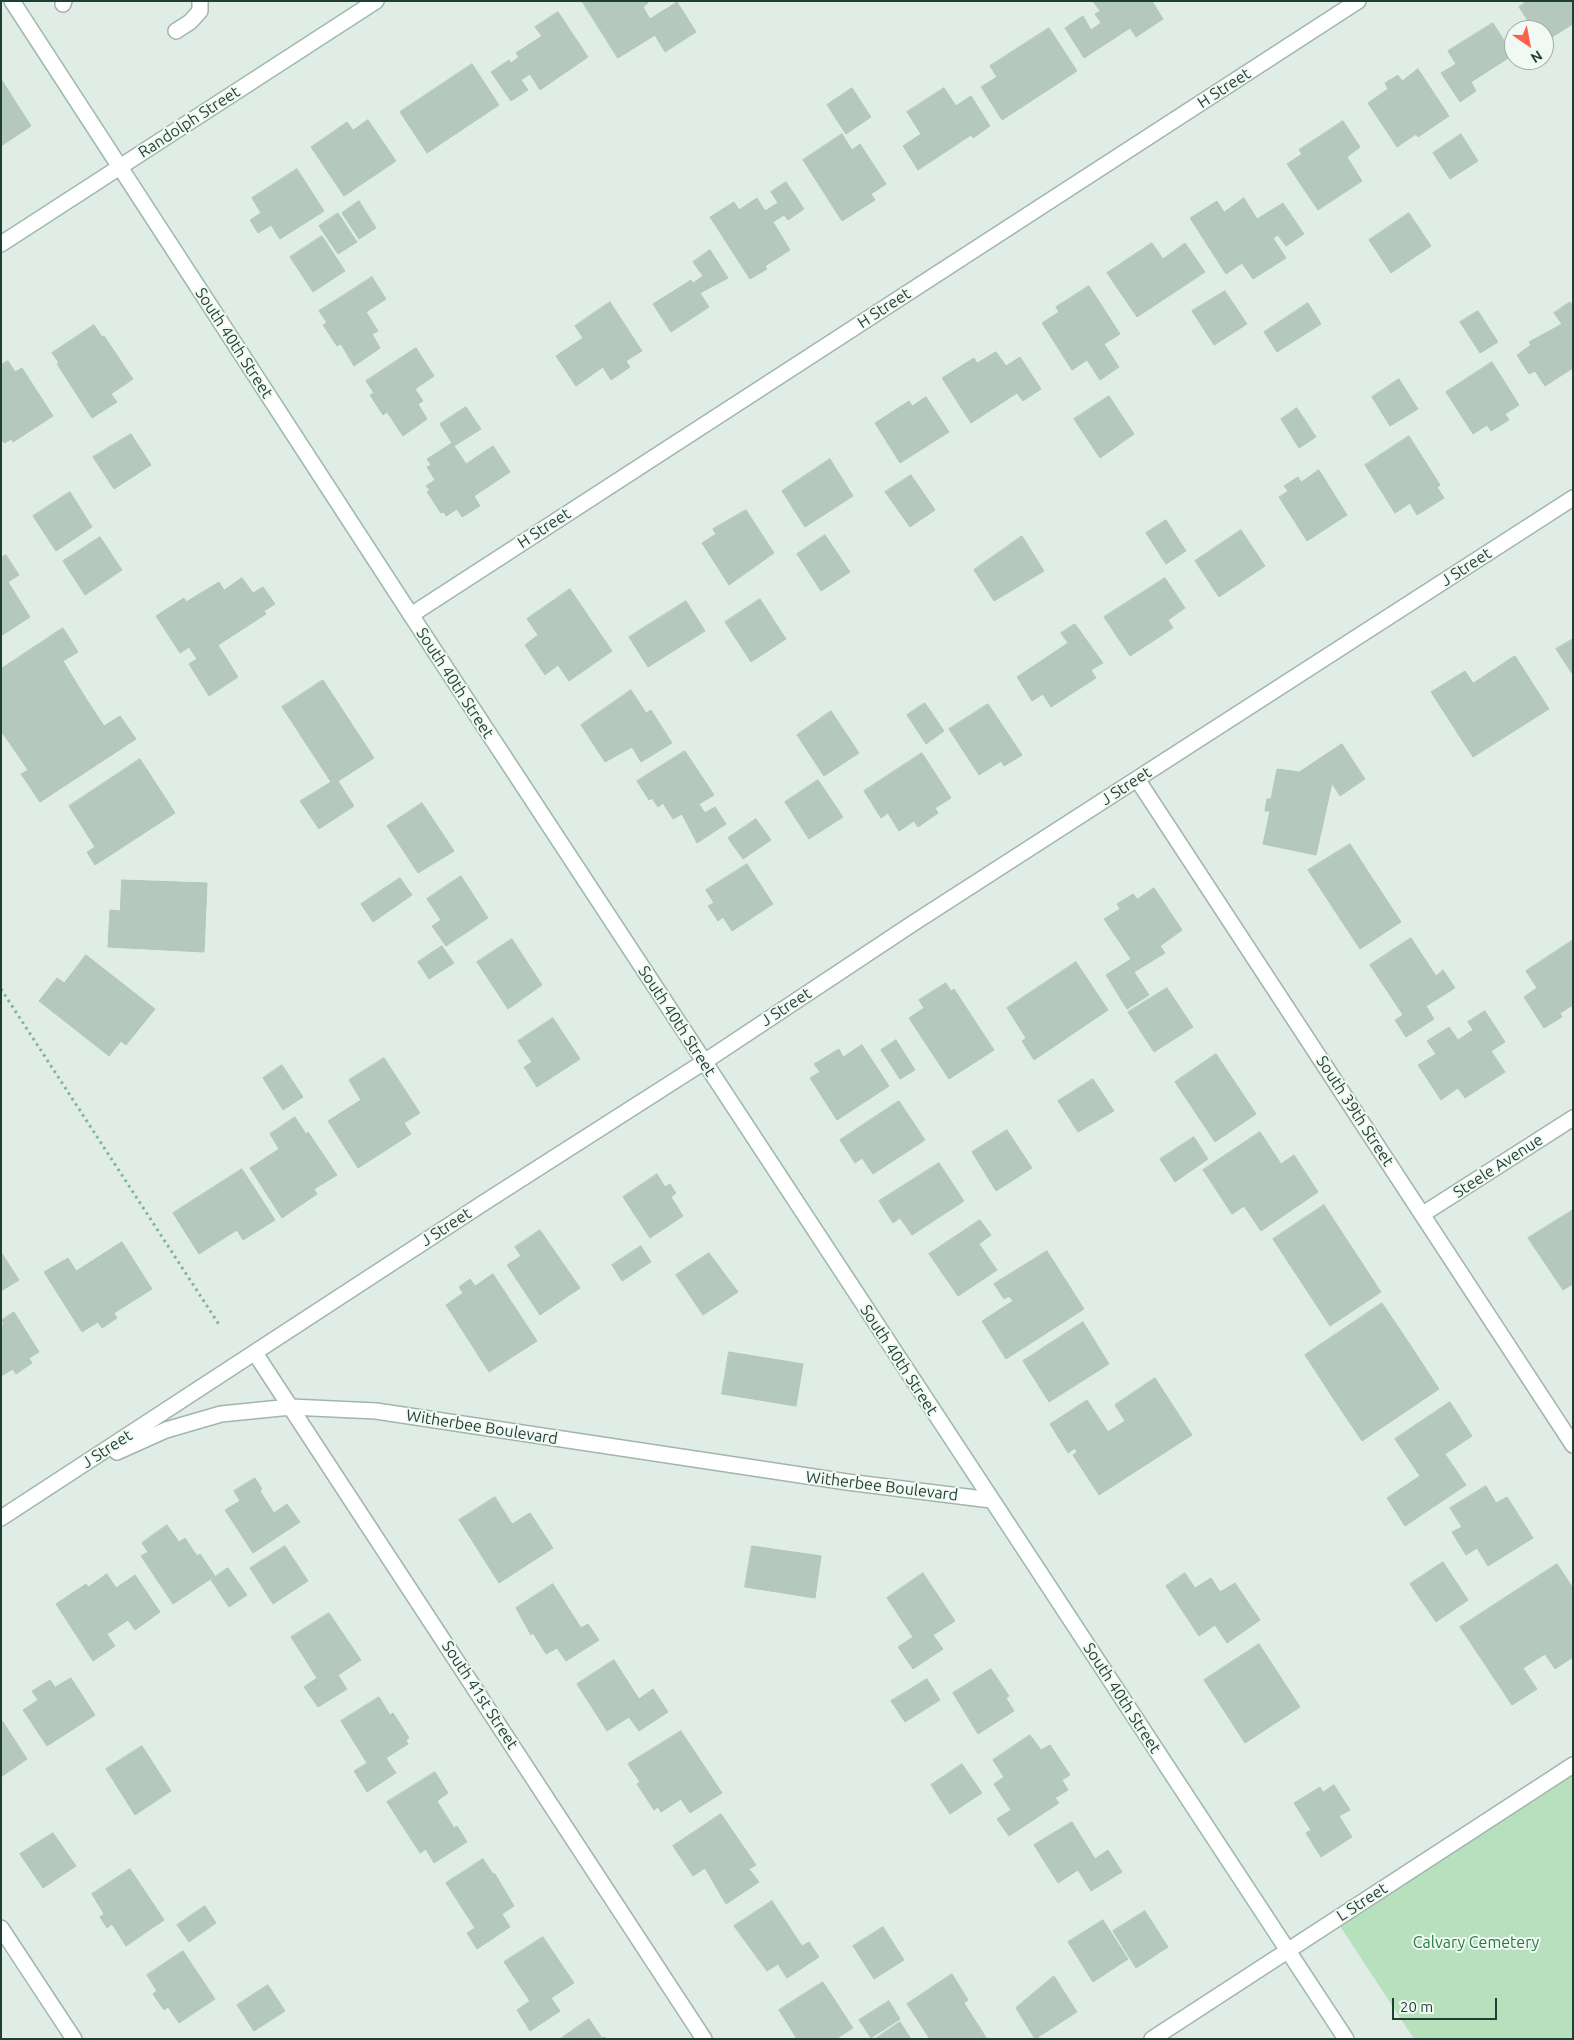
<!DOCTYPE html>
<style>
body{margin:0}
#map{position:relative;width:1574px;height:2040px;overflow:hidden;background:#e0ede6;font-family:Ubuntu,sans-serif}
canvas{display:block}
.frame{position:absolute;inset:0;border:2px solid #1f3f32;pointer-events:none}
.north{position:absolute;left:1504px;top:20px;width:50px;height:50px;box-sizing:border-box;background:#f1f9f4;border:1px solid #9dafa6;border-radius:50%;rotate:147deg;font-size:14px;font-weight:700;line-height:20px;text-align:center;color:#1f3f32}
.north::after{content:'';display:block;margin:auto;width:18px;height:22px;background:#ff5f4c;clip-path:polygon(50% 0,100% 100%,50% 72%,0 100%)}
.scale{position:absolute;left:1392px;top:1998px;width:105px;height:22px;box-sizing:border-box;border:2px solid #1f3f32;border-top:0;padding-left:6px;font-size:15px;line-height:18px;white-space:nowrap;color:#1f3f32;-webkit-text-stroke:4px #f1f9f4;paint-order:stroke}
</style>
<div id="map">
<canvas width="1574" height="2040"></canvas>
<div class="frame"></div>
<div class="north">N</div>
<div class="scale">20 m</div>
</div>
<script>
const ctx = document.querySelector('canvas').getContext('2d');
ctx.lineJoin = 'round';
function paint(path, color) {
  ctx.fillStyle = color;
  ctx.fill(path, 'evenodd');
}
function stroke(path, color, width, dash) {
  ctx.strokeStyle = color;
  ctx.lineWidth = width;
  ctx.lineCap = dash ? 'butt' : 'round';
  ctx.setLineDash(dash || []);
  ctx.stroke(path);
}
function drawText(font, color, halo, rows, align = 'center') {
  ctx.font = font + ' Ubuntu,sans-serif';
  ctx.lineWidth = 4;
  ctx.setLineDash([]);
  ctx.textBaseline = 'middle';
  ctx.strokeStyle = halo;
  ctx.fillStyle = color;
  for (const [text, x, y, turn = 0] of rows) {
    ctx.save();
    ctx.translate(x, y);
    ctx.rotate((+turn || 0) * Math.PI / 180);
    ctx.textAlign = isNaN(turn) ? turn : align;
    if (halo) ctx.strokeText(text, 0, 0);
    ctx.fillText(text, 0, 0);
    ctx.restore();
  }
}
paint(new Path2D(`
 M1573,1765v274h-159l-78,-119z`), '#b7e1bc');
const building = new Path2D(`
 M582,1h65l1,2 -5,4 7,12 27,-17 19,30 -31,20 -10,-17 -37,23z
 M1093,1h59l11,18 -27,18 -6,-9 -46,30 -19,-30 18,-12 8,14 10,-7 -6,-9 5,-3z
 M1527,1h46v23l-29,18v-12h-18l6,-3 -13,-20z
 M558,12l30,45 -48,33 -10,-16 -9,6 7,10 -17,11 -20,-29 18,-12 2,3 8,-6 -3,-4 26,-17 -7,-9z
 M1493,23l20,32 -42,27 5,9 -16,11 -19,-29 15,-9 -8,-13z
 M1049,28l28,43 -75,49 -21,-33 16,-10 -7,-11z
 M472,64l27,41 -72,48 -27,-41z
 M1418,69l31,47 -31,21 -2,-3 -19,13 -29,-44 20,-14 -3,-6 13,-8 4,6z
 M1,79l30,47 -30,20z
 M852,88l19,29 -25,17 -19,-29z
 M944,88l12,18 15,-10 19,30 -17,12 -2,-3 -53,35 -15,-24 18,-12 -14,-22z
 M368,120l28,41 -52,35 -33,-49 36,-25 6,8z
 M1343,121l17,26 -13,10 15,24 -44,29 -31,-46 15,-10 -3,-4z
 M842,134l10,16 8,-6 26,40 -15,10 4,6 -33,21 -39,-61z
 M1461,134l17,27 -28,18 -17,-26z
 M297,169l27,42 -44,28 -9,-14 -13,8 -8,-13 11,-7 -9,-15z
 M786,182l18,27 -16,11 -4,-5 -11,7 17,28 -25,16 2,3 -17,10 -40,-62 24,-15 5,8 18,-12 8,13 13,-8 -7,-11z
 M1244,198l13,21 26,-16 21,31 -18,12 -8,-11 -5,3 13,20 -33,21 -11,-16 -16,11 -36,-56 27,-17 7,11z
 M359,201l17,27 -17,11 -17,-26z
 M338,213l19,29 -19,12 -19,-28z
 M1409,213l22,33 -40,27 -22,-33z
 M322,236l23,35 -32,21 -23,-35z
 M1152,243l11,16 22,-16 20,29 -68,45 -30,-44z
 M710,250l18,28 -28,15 9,14 -38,25 -18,-28 38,-24 2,3 10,-7 -10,-14z
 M372,277l14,22 -20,13 12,19 -6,3 8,14 -26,18 -13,-22 -4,2 -14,-21 4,-2 -8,-12z
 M1089,286l31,48 -16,10 15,23 -19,13 -13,-20 -15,10 -30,-47 17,-11 -3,-5z
 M1225,291l22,33 -33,21 -22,-34z
 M610,302l32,49 -16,10 4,6 -19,13 -8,-13 -27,19 -20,-30 27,-18 -8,-12z
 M1570,302l3,4v62l-28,18 -10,-15 -6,3 -12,-19 14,-10 -2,-3 33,-18 -8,-11z
 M1308,303l13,21 -44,28 -13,-20z
 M1478,311l20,31 -18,11 -20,-31z
 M94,325l8,12 2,-1 29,43 -22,15 6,8 -25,16 -35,-54 2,-1 -7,-10z
 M416,348l18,28 -19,13 8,12 -5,3 9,15 -24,17 -16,-24 -4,3 -13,-20 4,-2 -8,-12z
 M996,352l10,14 14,-9 21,32 -18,12 -6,-8 -46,30 -29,-45 32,-20 3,5z
 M8,361l7,11 7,-4 31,48 -40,26 -1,-3 -8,4 -3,-4v-74z
 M1492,362l27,43 -14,9 4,6 -18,11 -4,-6 -14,9 -27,-42z
 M1399,379l19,30 -28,17 -18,-29z
 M1109,396l25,38 -34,24 -26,-39z
 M926,397l23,35 -49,31 -25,-40 34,-22 3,5z
 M466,407l15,22 -27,17 12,18 27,-18 17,26 -36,24 6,10 -18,11 -5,-8 -11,7 -2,-4 -3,1 -14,-21 3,-2 -4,-4 9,-6 -8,-13 4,-2 -4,-6 25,-16 -12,-19z
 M1297,408l19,29 -17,11 -18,-29z
 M131,434l20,31 -37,24 -21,-32z
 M1409,436l31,49 -3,2 7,11 -27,17 -7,-12 -15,10 -30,-48z
 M830,459l23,37 -48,31 -23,-36z
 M1319,470l28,45 -40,26 -28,-44 9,-6 -4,-5 14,-9 3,5z
 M911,475l24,35 -25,17 -25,-35z
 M70,492l22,35 -36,24 -23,-35z
 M746,510l28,43 -45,32 -27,-42 14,-9 -3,-5z
 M1166,520l20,31 -20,13 -20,-31z
 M1241,530l24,36 -46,31 -24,-36z
 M825,535l25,37 -29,19 -24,-37z
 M1022,536l22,35 -50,30 -20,-31z
 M100,537l22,33 -37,25 -22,-34z
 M6,555l13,20 -11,7 22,35 -29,19v-78z
 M242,578l11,15 10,-6 12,17 -11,7 2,3 -48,31 20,32 -29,19 -20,-32 8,-5 -8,-12 -9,6 -24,-37 28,-18 2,4 33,-20 5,8z
 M1165,578l20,30 -17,12 5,8 -43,28 -26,-39z
 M570,589l42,62 -43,30 -11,-16 -13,10 -20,-30 13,-10 -11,-16z
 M760,599l26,40 -35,23 -26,-40z
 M686,601l19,30 -57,36 -19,-30z
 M1075,624l28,39 -12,7 5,8 -45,29 -8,-13 -11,7 -15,-24 51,-34 -7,-10z
 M63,628l15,24 -15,9 22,36 -74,48 -10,-14v-62z
 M1573,639v36l-17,-26z
 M1515,656l34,53 -76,48 -42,-65 34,-21 8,12z
 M323,680l51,78 -36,23 16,25 -35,23 -19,-28 31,-19 -49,-75z
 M631,690l15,23 5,-3 21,33 -31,19 -9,-15 -27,15 -24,-37z
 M85,697l19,29 16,-10 16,23 -96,63 -19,-28 7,-4 -17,-25z
 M925,703l19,28 -18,13 -19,-29z
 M988,704l34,51 -18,11 -3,-5 -22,14 -30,-46z
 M831,711l28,42 -35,23 -27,-41z
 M1342,744l23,35 -25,17 -8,-13 -16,72 -53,-11 7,-33h-5l2,-12h4l6,-30 22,3z
 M685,751l29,44 -15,9 6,9 10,-6 11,17 -29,19 -15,-29 -9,5 -10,-16 -5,4 -6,-9 -3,2 -12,-19z
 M922,753l29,45 -16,10 3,5 -20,14 -4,-6 -15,10 -11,-18 -7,5 -17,-27z
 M140,759l35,54 -80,52 -8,-13 8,-5 -26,-41z
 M818,780l25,37 -34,22 -24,-37z
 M422,803l32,48 -36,22 -31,-47z
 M756,819l15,21 -28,19 -15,-21z
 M1350,844l51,78 -41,27 -52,-79z
 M747,864l26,40 -41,27 -9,-14 -5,4 -10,-15 6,-3 -8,-13z
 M461,876l27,42 -42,28 -14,-20 9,-6 -14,-21z
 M400,878l12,17 -39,27 -12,-18z
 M122,880l85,3 -3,69 -96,-5 2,-37 10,1z
 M1154,888l28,42 -22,16 5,7 -31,19 15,23 -22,14 -21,-34 25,-16 -27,-40 16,-10 -3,-5 16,-10 4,5z
 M1411,938l25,38 7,-6 12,18 -29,18 8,13 -28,18 -11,-17 8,-5 -33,-50z
 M512,939l30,46 -34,24 -31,-47z
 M1573,940v65l-13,8 2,4 -18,11 -20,-31 13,-9 -11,-17z
 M442,946l12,17 -25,16 -11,-17z
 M86,955l69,54 -29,36 -5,-4 -12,15 -70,-55 18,-23 7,5z
 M1076,962l32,48 -74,50 -12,-19 4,-3 -19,-30z
 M946,983l5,8 3,-2 40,61 -45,29 -40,-61 15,-10 -5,-8z
 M1167,988l26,39 -39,25 -26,-40z
 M1485,1011l20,31 -14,9 14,21 -40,26 -7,-10 -17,12 -23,-35 18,-11 -9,-13 22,-14 9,13 15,-10 -5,-8z
 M553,1018l27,41 -43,28 -13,-20 8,-5 -14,-21z
 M896,1040l19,30 -15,9 -19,-29z
 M862,1045l27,41 -52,34 -27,-42 10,-6 -6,-8 25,-15 4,8z
 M1216,1054l40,60 -41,28 -40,-60z
 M384,1058l36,55 -16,10 7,11 -53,34 -30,-47 33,-21 -12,-20z
 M282,1065l21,32 -20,13 -20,-32z
 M1093,1079l21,32 -36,21 -20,-31z
 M899,1101l26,39 -52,34 -11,-16 -7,5 -15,-23z
 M295,1117l11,17 2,-2 29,43 -23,14 3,5 -35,24 -32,-50 29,-19 -9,-15z
 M1007,1130l25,38 -36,23 -24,-39z
 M1260,1132l21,32 13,-9 24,37 -57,39 -17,-25 -12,8 -29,-44z
 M1194,1137l14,22 -33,23 -15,-23z
 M939,1163l25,38 -52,34 -12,-17 -7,5 -14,-22z
 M242,1169l33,51 -32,20 -6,-10 -38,24 -26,-41z
 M657,1174l8,13 5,-3 6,9 -5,4 12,19 -33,22 -27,-41z
 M1324,1205l57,87 -51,34 -57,-87z
 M1573,1210v74l-10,6 -35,-52z
 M980,1220l11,15 -12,9 18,26 -39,26 -29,-42z
 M540,1230l40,58 -40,27 -33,-50 14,-9 -6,-9z
 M122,1242l30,47 -38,24 3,5 -15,10 -4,-6 -16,10 -38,-60 24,-14 8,13z
 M641,1246l10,16 -29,19 -10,-16z
 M1047,1251l37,58 -78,50 -24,-38 31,-20 -4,-5 -5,3 -10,-15z
 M1,1252l18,28 -18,11z
 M709,1253l29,39 -35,23 -27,-40z
 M493,1274l44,67 -48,31 -43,-67 17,-12 -4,-6 11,-8 5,7z
 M1382,1303l27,40 -78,52 -26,-40z
 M14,1312l25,40 -10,6 3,5 -16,11 -3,-5 -12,7v-50l3,-2 -2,-4z
 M1083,1322l26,42 -60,38 -26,-41z
 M1409,1343l30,46 -77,52 -31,-46z
 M729,1352l74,12 -7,42 -74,-12z
 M1155,1378l37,57 -93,60 -26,-40 4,-3 -2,-4 -7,5 -18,-29 37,-24 21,32 17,-11 -10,-16z
 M1450,1402l22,34 -27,18 21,31 -61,41 -18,-28 33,-22 -25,-37z
 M255,1478l7,11 -2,2 14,22 13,-9 13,18 -47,31 -28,-43 15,-9 -6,-10z
 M1486,1486l10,17 11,-6 26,41 -45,28 -11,-18 -11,7 -14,-23 10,-5 -12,-19z
 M495,1497l17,27 18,-11 23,35 -54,35 -40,-63z
 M167,1525l12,17 6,-4 12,18 3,-2 15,22 -42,28 -32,-48 7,-4 -6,-9z
 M285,1546l23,35 -35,23 -23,-36z
 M752,1546l69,10 -6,42 -70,-11z
 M1443,1562l25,38 -32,22 -26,-38z
 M1557,1564l16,24v69l-18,12 -10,-15 -22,14 14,21 -25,16 -52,-78z
 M228,1568l19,27 -18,12 -18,-27z
 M923,1573l32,48 -22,14 10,14 -30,20 -15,-22 15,-10 -26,-39z
 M1185,1573l10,15 16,-10 9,14 15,-9 25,37 -33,23 -12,-18 -16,11 -33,-50z
 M107,1574l9,14 19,-13 25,37 -25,18 -7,-10 -21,14 8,12 -22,15 -37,-57 30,-20 2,3z
 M553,1584l28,44 7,-4 11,16 -33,21 -9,-13 -11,6 -13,-21 -2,2 -15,-27z
 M329,1613l32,47 -23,15 9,14 -29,18 -14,-20 13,-9 -26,-41z
 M1259,1644l41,63 -55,36 -41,-63z
 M614,1660l25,39 14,-10 15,23 -29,19 -10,-14 -22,14 -30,-47z
 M991,1669l18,27 -3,2 8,13 -36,23 -25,-41z
 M71,1678l24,37 -48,31 -24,-36 15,-10 -6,-9 18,-11 5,7z
 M927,1679l13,21 -35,22 -14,-21z
 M379,1697l11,18 3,-2 16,25 -3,2 2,4 -22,14 10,15 -29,19 -13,-21 13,-8 -26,-42z
 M3,1722l24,37 -26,18v-54z
 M681,1731l41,62 -32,20 -9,-14 -20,13 -3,-5 -4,3 -17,-26 3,-2 -12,-18z
 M1030,1735l11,15 9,-5 20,30 -8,5 6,10 -13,8 4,5 -50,33 -12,-17 14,-9 -17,-26 10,-7 -11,-17z
 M142,1746l29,45 -36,24 -29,-46z
 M962,1764l20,29 -32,21 -19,-29z
 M435,1772l13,21 -11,8 17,27 3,-2 10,16 -33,21 -8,-14 -6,4 -33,-51z
 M1334,1785l16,25 -11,6 13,21 -31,20 -15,-24 5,-3 -17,-27 26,-16 3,5z
 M721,1814l35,51 -7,4 10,13 -33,22 -21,-36 -12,8 -20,-30z
 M1072,1822l23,37 13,-9 14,22 -31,19 -13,-21 -20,13 -24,-38z
 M53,1833l23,33 -33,22 -23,-34z
 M483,1859l10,15h2l19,32 -12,8 8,13 -33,22 -10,-16 8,-5 -29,-45z
 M130,1869l34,51 -38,26 -14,-22 -5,4 -7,-11 4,-3 -12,-20z
 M772,1901l30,45 7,-4 10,15 -32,21 -9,-14 -11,7 -33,-45z
 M205,1906l11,17 -27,19 -12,-17z
 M1145,1911l23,36 -32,21 -23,-37z
 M1103,1920l25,39 -35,23 -25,-40z
 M883,1927l21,33 -30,19 -21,-33z
 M543,1937l31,46 -23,15 9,13 -30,20 -13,-21 13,-9 -26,-39z
 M183,1951l32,48 -36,24 -11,-16 -4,3 -11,-16 4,-3 -10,-16z
 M952,1974l16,26 -4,3 23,36h-57l-23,-35z
 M1054,1976l23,36 -42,27 -19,-31z
 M823,1982l30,46 -17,11h-39l-18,-29z
 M268,1985l17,26 -31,20 -17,-26z
 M889,2001l11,18 -29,19 -12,-18z
 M589,2019l13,19 3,-1 1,2h-46z
 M900,2022l11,17h-36z`);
paint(building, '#b5c8be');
stroke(building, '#b2c7bb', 1);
const service = new Path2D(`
 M63,4l1,-3
 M176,31l14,-9 10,-11v-10`);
const minor = new Path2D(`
 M411,615l947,-614
 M1137,779l436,666
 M1423,1214l150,-96
 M255,1353l449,686
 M117,1452l49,-22 55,-16 70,-7 85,4 471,71 144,18
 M1,1518l484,-316 219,-140 211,-140 658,-424
 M1,1928l73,111
 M1152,2039l421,-274`);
const secondary = new Path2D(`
 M12,1l399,614 935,1424
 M1,244l375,-243`);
stroke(service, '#a2b5ac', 18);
stroke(minor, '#a2b5ac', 18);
stroke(secondary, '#9dbaac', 18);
stroke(new Path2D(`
 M1,989l219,337`), '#7db49b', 3, [2.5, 4]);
stroke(service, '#fff', 15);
stroke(minor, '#fff', 15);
stroke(secondary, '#fff', 15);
drawText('16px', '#1f3f32', '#f1f9f4', [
 ["H Street",1224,88,-33],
 ["Randolph Street",189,122,-33],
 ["H Street",884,308,-33],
 ["South 40th Street",234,343,57],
 ["H Street",544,528,-33],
 ["J Street",1466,567,-33],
 ["South 40th Street",455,683,57],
 ["J Street",1126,786,-33],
 ["J Street",786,1007,-33],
 ["South 40th Street",677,1021,57],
 ["South 39th Street",1355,1111,57],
 ["Steele Avenue",1498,1166,-33],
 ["J Street",446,1227,-33],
 ["South 40th Street",899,1360,57],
 ["Witherbee Boulevard",482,1427,9],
 ["J Street",107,1449,-33],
 ["Witherbee Boulevard",882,1486,7],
 ["South 41st Street",480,1695,57],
 ["South 40th Street",1122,1698,57],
 ["L Street",1362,1902,-33]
]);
drawText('16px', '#257b3a', '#f1f9f4', [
 ["Calvary Cemetery",1476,1943]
]);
</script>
